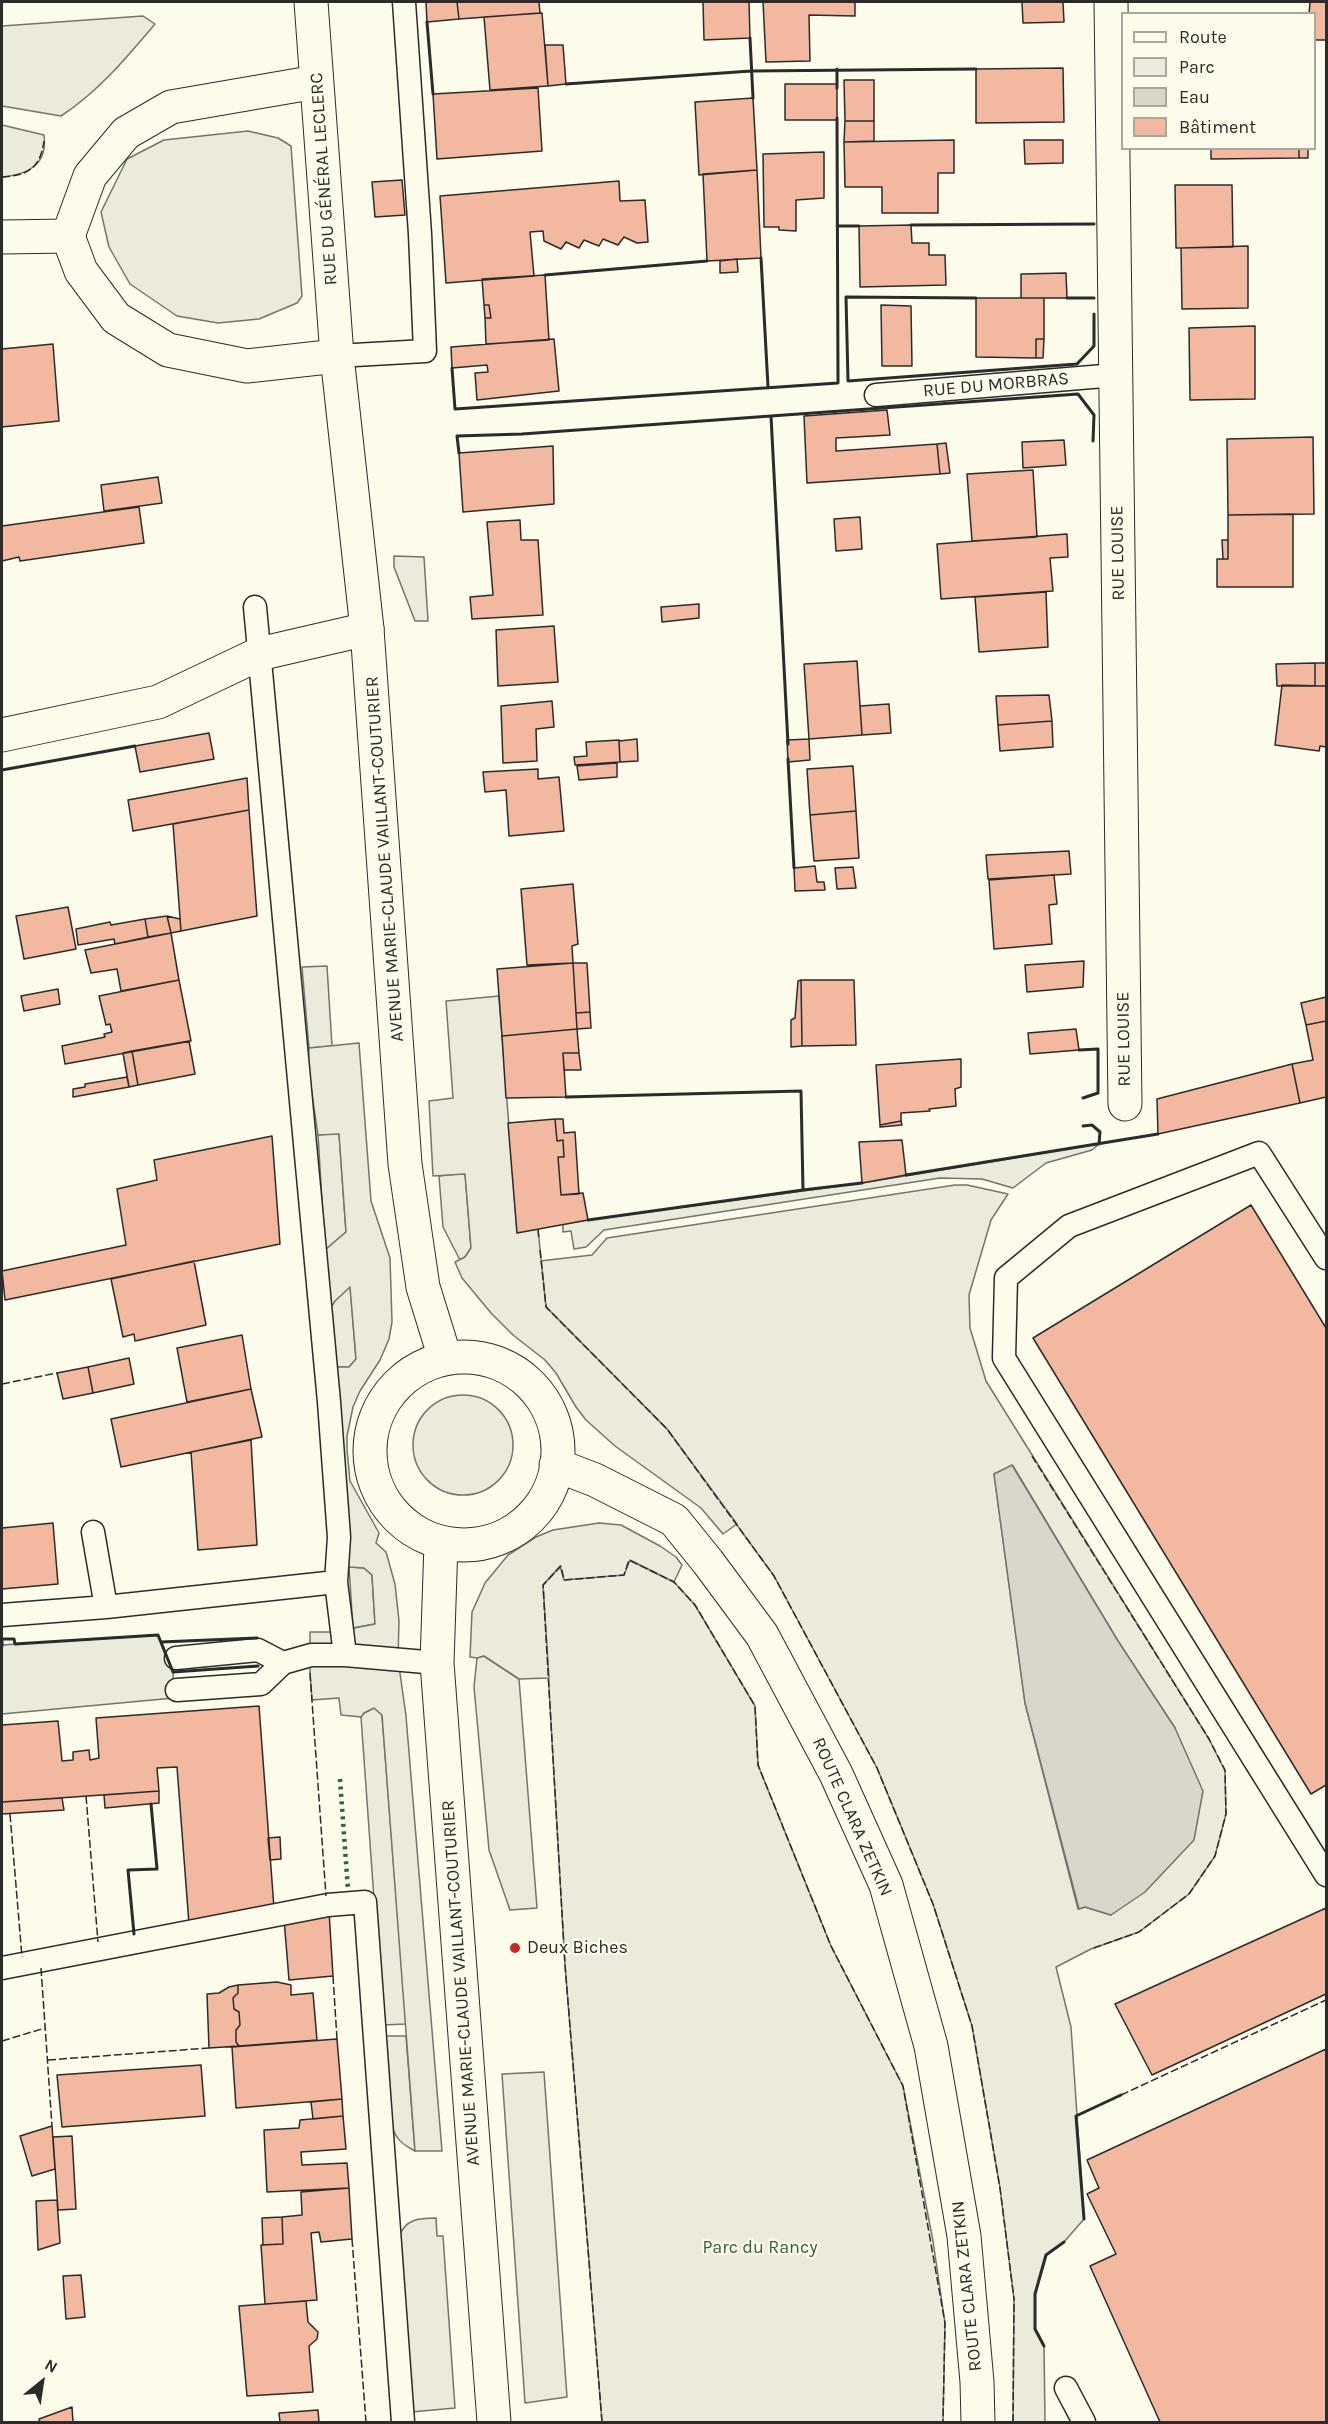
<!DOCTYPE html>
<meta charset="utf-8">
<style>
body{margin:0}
#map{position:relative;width:1328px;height:2424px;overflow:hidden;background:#fdfbea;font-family:Karla,sans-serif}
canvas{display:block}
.frame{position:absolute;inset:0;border:3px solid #2b2b2b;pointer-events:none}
.legend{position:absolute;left:1121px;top:12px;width:195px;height:138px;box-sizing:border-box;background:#fdfbea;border:2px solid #a9a89e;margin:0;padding:8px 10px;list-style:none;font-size:18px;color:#2b2b2b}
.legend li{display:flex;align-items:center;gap:12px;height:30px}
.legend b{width:30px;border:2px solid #a9a89e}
.north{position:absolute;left:12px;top:2352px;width:60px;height:60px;-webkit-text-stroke:4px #fdfbea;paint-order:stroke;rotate:30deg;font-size:16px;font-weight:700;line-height:24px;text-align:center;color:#2b2b2b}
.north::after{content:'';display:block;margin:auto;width:21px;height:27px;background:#2b2b2b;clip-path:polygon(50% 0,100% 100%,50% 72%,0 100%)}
</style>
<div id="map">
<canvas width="1328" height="2424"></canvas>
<div class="frame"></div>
<ul class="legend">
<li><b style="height:8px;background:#fdfbea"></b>Route</li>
<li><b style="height:16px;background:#ecebdb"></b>Parc</li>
<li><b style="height:16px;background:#d8d7c9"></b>Eau</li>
<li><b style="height:16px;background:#f2b8a0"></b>Bâtiment</li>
</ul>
<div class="north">N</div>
</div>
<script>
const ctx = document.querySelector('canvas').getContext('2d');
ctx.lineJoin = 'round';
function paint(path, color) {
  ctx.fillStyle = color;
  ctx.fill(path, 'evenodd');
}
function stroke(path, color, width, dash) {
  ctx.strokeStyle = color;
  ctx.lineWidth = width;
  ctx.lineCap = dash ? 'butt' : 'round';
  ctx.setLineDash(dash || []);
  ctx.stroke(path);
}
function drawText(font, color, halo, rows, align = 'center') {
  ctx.font = font + ' Karla,sans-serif';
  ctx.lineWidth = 4.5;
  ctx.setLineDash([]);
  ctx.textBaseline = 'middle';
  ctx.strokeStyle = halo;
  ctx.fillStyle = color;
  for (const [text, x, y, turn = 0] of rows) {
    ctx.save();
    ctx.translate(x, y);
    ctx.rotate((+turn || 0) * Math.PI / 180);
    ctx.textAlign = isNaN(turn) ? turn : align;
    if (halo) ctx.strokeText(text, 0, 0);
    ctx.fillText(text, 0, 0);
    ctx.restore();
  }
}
const green = new Path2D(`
 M143,16l12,8c-29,34 -56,67 -94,92l-59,-10v-80z
 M2,125l42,10c4,30 -17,40 -42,42z
 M248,131l30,7 13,8 11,150 -5,7 -38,16 -41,4 -41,-7 -47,-32 -21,-37 -8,-35 26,-53 37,-19z
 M394,556l30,1 4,64h-13l-21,-54z
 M327,966l5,80 -23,2 -7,-81z
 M339,1133l7,99 -21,18 -7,-115z
 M1099,1144l-7,6 -46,13 -33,25 -31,-9 -42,-1 -336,52 -18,17 -12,2 -3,-18 -8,1v-8l25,-4 274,-37z
 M465,1173l6,75 -6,9 -5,3 -17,-33 -4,-51z
 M955,1185h12l41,9 -17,26 -22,75 1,33 16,53 223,358 16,32 1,43 -11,42 -26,38 -50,38 -48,17 -35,18 15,60 13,192 -20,23 -18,13 -11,39v35l9,17 1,76h-32l1,-123 -14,-111 -28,-162 -39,-122 -56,-136 -103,-192 -107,-147 -121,-122 -6,-46 52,-6 15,-17zM1013,1466l105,175 57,87 -64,187 -26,-8 -7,2 -53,-206 -31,-229z
 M350,1286l6,73 -7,8h-15l-4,-58 4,-8z
 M413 1445a50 50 0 1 1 100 0a50 50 0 1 1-100 0Z
 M629,1560l45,22 21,23 60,101 3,59 73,181 72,140 30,155 12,82 -2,99h-341l-37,-457 -22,-380 18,-19z
 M349,1567l15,1 8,7 3,49 -22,4z
 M484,1656l35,23 18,229 -27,2 -21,-60 -15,-163 3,-29z
 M374,1708l8,7 24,309 -23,1 -22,-308 3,-4z
 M386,2036h20l9,115c-7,-4 -14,-7 -18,-14 -13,-17 -10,-77 -11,-101z
 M436,2218l1,18h6l12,172 -44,4 -12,-175c6,-18 20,-19 37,-19z`);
paint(green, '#ecebdb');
stroke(green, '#74746e', 1.5);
const parking = new Path2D(`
 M499,996l18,236 21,-3 8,78 121,122 70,95 -14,10 -22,-26 -86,-62 -29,-26 -10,-13 -20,-34 -11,-13 -32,-25 -22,-22 -29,-35 -7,-16 10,-5 6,-9 -6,-74 -32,2 -4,-75 24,-3 -7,-97z
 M359,1043l12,158 19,57 2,64 -3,17 -9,21 -20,31 -7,16 -6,29v14l3,31 29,52 -3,10 10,9 9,32 4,37 -1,38 8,57 36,435h-27l-33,-436 -8,-7 -10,5 -3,4 -20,-2 -2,-17 -27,2 -2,-27v-41h24l41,-8 -3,-49 -8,-7 -15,-1 -15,-200h15l7,-8 -6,-72 -15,14 -5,8 -5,-59 21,-18 -7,-98 -21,1 -10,-68 1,-19z
 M599,1523l22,2 39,21 16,11 6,8 -8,17 -44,-22 -6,15 -60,5 -4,-14 -17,19 6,93 -30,1 -35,-23 -7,2 -7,-1 2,-45 13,-29 23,-28 28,-18 17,-7z
 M158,1635l15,37 1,26 -172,16v-69z
 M544,2072l23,325 -42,6 -23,-329z`);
paint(parking, '#eceadb');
stroke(parking, '#74746e', 1.5);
const water = new Path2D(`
 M1012,1465l106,176 57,87 28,63 -9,49 -49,52 -34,23 -26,-8 -6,2 -54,-206 -31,-229z`);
paint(water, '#d8d7c9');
stroke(water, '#74746e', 1.5);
const building = new Path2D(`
 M426,2h31l2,17 -32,3z
 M457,2h82l1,11 -81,6z
 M703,2h46l1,36 -46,2z
 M763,2h92v14l-46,-1 1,46 -44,1z
 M1022,2h41l1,20 -41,1z
 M1310,2h16v38h-12v-26h-5z
 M542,13l6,73 -58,4 -6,-73z
 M545,45h18l3,39 -18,2z
 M1063,68l1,54 -88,1v-54z
 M844,80h30v41h-29z
 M785,84h52v36h-52z
 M538,88l4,63 -105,8 -4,-65z
 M753,98l4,72 -58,5 -4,-73z
 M845,121h29v20l-30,1z
 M954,140v33h-16v40h-56v-26h-37l-1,-45z
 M1024,140h39v23l-38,1z
 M1211,148h88v10l-88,1z
 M1299,148h9v10h-9z
 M824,152v46l-28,2v31l-17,-1v-3h-15l-1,-73z
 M757,170l4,88 -54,3 -4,-87z
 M402,180l3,35 -30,2 -3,-35z
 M619,181l1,20 25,-1 3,42 -11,1 -13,-6 -6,8 -15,-6 -4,7 -15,-6 -5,8 -13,-6 -5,7 -17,-8 -1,-10 -13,1 4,44 -88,7 -6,-87z
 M1175,185h57l1,62 -57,1z
 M911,225l1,18h17v12h16l1,30 -86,2 -1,-61z
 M1248,246v62l-66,1 -1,-61z
 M737,259l1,13 -18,1v-12z
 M1066,273l1,25h-46v-24z
 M545,275l4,65 -63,4 -1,-26h6l-2,-13h-5l-2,-26z
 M976,298h68v41h-8v19l-60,-1z
 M484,305h5l2,13h-6z
 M881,305l30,1 1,60h-30z
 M1255,326v73l-65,1 -1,-72z
 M554,339l5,52 -82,9 -2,-27 13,-1 -1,-7 -35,3 -1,-21z
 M1036,339h8l-1,19h-7z
 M53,344l6,77 -57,6v-78z
 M887,410l3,25 -54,3v13l101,-7 3,30 -133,9 -3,-67z
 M1313,437l1,77 -86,1 -1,-76z
 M1064,440l2,25 -43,3 -1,-26z
 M946,443l4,30 -10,1 -3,-30z
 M553,446l1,58 -91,8 -4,-59z
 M1033,470l4,67 -65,4 -5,-67z
 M158,477l4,26 -58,8 -3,-26z
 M139,507l5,36 -124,18 -1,-4 -17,4v-35z
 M1293,514v73h-76v-28h11v-44z
 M860,517l2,32 -26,2 -2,-32z
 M520,520l1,20h17l5,75 -71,4 -2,-22 23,-2 -6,-73z
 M1067,534l1,23 -18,1 3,33 -112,8 -4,-55z
 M1222,540h6v19h-5z
 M1046,592l2,55 -69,5 -4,-55z
 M699,604v14l-37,4 -1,-15z
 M554,626l4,56 -60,4 -2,-56z
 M857,661l5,74 -53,4 -5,-75z
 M1315,663v23h-38l-1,-22z
 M1315,663h11v23h-11z
 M1282,685l44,1v61l-6,-1 -1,5 -44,-6z
 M1049,695l3,26 -54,4 -2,-29z
 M552,701l2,26 -18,2 1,32 -34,2 -2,-57z
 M889,704l2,29 -29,2 -2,-29z
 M1052,721l1,26 -53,4 -2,-26z
 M209,733l5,26 -74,13 -5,-26z
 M637,739l1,22 -18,1 -1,-21z
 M809,739l1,21 -22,2 -1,-22z
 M619,740l1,22 -45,3 -1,-8 13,-1 -1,-14z
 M617,763v14l-38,3 -2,-14z
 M853,766l3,45 -46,4 -3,-46z
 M538,769v10l21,-2 5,54 -55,5 -3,-46 -21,2 -2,-20z
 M247,778l2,32 -116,21 -5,-31z
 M249,810l8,106 -76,15 -8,-107z
 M856,811l3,47 -45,3 -4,-46z
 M1069,851l2,23 -83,5 -2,-24z
 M815,866l2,16h7l1,8 -30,1 -1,-23z
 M853,867l3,21 -19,1 -2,-21z
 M1054,875l3,29 -8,1 3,39 -58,5 -5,-69z
 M573,884l5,60 -6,2 1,17 -46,2 -6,-76z
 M68,907l8,42 -52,10 -8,-43z
 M167,916l4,17 -23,4 -3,-18z
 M167,916l13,3 1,12 -10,2z
 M145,919l3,18 -33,7 -1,-5 -36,6 -2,-16 34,-7 1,3z
 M171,933l8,47 -58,11 -4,-22 -26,4 -6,-23z
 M1084,961l-1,26 -56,5 -2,-27z
 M573,963h14l3,49 -14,1z
 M573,963l4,66 -75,7 -5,-67z
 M179,980l12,61 -126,23 -3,-18 43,-9 -1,-3 8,-2 -2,-8 -4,1 -7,-29z
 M801,980h53l2,65 -54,1z
 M801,980l1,66 -11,1v-27l4,-2 3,-37z
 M58,989l2,15 -36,7 -3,-15z
 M1326,997v24l-20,4 -5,-22z
 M590,1012l1,16 -14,1 -1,-16z
 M1326,1021v76l-26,6 -8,-39 21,-4 -7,-35z
 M577,1029l2,24h-16l3,44 -60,1 -4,-62z
 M1076,1029l3,21 -49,4 -2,-21z
 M189,1041l6,33 -57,11 -6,-34z
 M132,1051l6,34 -9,2 -6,-34z
 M563,1053h16l2,17h-17z
 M961,1059v28l-6,2 1,17 -27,3 1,2 -29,2v8l-21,4 -4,-60z
 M1292,1064l8,39 -142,31 -1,-35z
 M127,1077l2,10 -56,10v-8l12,-2v-3z
 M555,1119h8l1,14 11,-1 4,62 -18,1 -3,-38h6l-1,-17 -6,1z
 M555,1119l2,22 6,-1 1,17h-6l3,38 22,-2 5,27 -71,13 -9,-110z
 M901,1121l1,4 -22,2v-2z
 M272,1136l8,108 -275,56 -3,-29 124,-26 -9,-56 40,-9 -3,-20z
 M902,1140l4,35 -44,8 -3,-41z
 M1251,1205l75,123v457l-15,9 -278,-456z
 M194,1261l12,64 -71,16 -1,-7 -11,3 -12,-58z
 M242,1335l9,54 -64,13 -10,-54z
 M129,1358l5,26 -41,9 -5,-26z
 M88,1367l5,26 -30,6 -6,-26z
 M251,1389l11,48 -141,30 -10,-48z
 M251,1440l6,105 -59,5 -7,-98z
 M53,1523l5,61 -56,5v-61z
 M259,1706l15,202 -85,16 -12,-157 -20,1 2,23 -157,11v-77l56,-4 4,40 11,-1v-8l16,-2 1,10 9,-2 -3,-40z
 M159,1791v12l-54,5 -1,-13z
 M62,1798l2,12 -62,4v-12z
 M280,1837l1,22 -11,1 -2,-22z
 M1326,1908v86l-174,81 -37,-71z
 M329,1911l4,65 -44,4 -5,-61z
 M277,1982l14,3v10l22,-2 4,47 -78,6 -3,-4v-12l4,-5 -1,-13 -5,-3 -1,-11 5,-5v-8z
 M238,1985v8l-5,5 1,11 5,3 1,13 -4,5v12l3,4 -30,2 -2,-54 12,-1 10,-6z
 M337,2039l5,60 -106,9 -4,-61z
 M1326,2049v373h-166l-70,-156 26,-12 -29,-60 12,-6 -12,-28z
 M201,2065l4,51 -143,11 -5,-52z
 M342,2099l1,17 -30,3 -2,-17z
 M343,2116l3,33 -45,3 1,13 45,-2 2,25 -82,4 -3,-62 35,-2 1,-8z
 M52,2126l3,43 -23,7 -12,-40z
 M72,2136l4,73 -18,1 -5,-73z
 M349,2188l3,51 -31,3 -2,-10 -8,1 6,67 -52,4 -4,-59 22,-1 -1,-27 20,-2 -1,-23z
 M57,2200l3,43 -22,7 -2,-49z
 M282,2217l1,27 -20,1 -1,-27z
 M81,2275l4,42 -19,2 -3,-43z
 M306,2301l2,21 10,10 -1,7 -8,7 4,46 -66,4 -8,-90z
 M72,2407l1,15h-33l-1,-3z
 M318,2410l1,12h-39l-1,-9z`);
paint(building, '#f2b8a0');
stroke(building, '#2b2b2b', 1.5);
const lane = new Path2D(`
 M337,356l88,-5 -5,-117 -16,-232
 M876,395l240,-20
 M255,607l74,795 10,135 -3,45 9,73
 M1326,1258l-67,-105 -190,73 -63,52 -2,80 322,517
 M93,1532l13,75
 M2,1615l104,-8 230,-25
 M176,1658l82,-8 25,13 28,-8h34l92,8
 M177,1690l84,-6 22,-21
 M2,1968l326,-63 37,-3 38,520
 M1066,2388l18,34`);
const street = new Path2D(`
 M1111,2l14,1102
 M2,735l156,-33 101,-48 108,-25
 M556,1465l39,15 79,40 34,42 54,73 74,139 50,111 45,161 33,190 13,146 1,40`);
const secondary = new Path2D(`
 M316,82l-145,25 -45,26 -36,43 -22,60 13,35 35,47 52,32 79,16 90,-10
 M2,237l66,-1`);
const primary = new Path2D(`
 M311,2l26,354 30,273 38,535 18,123 22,71
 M370 1451a94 94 0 1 1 188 0a94 94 0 1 1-188 0Z
 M441,1543l-4,120 57,759`);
stroke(lane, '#2b2b2b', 25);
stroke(street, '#2b2b2b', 35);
stroke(secondary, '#2b2b2b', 35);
stroke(primary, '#2b2b2b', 35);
stroke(lane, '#fdfbea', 22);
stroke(street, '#fdfbea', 33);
stroke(secondary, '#fdfbea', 33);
stroke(primary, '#fdfbea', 33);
stroke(new Path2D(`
 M340,1779l8,111`), '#34623c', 4.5, [3, 4.5]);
stroke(new Path2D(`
 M2,177c26,-2 38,-8 42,-36
 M538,1229l1,11
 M540,1250l6,57 121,122 107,147 103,192 56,136 39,122 28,162 14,111
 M2,1384l55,-11
 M1032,1456l177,283 16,31 1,44 -11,42 -26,38 -50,38 -48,17
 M310,1673l16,223
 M86,1796l12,146
 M10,1814l12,143
 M41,1968l11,158
 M333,1976l4,63
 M2,2041l43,-13
 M48,2060l161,-12
 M1121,2095l205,-95
 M352,2239l14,183
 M602,2422l-37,-457 -22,-380 18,-19 3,14 60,-5 5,-15 45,22 21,23 60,101 3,59 73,181 72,140 42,237 -2,99
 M1013,2422l1,-124`), '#2b2b2b', 1.5, [8, 3]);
stroke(new Path2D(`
 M427,22l6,72
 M750,38l3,60
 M837,69v19
 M566,84l185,-13 225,-2
 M911,225l183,-1
 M837,226h22
 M761,258l7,129
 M545,275l162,-14
 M976,298l-130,-1 2,84 229,-17 17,-18v-32
 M1067,298h27
 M452,368l3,41 383,-26 -1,-265
 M771,416l307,-22 16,21 -1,26
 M459,453l-2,-17 65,-2 249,-18 17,328
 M788,759l6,109
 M2,770l133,-24
 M1079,1050l19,-1v44l-15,5
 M566,1097l235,-6 2,99 -215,30
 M1083,1126l9,-1 8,7 -1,12
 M906,1175l252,-41
 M803,1190l59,-7
 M161,1642l96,-4
 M2,1646v-7h12l1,5 143,-9 15,37 85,-6
 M134,1934l-6,-64 29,-1 -6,-65
 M1084,2219l-8,-103 45,-21
 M1044,2346l-9,-17v-35l11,-39 18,-13`), '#2b2b2b', 3);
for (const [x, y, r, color] of [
 [515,1948,6,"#c62828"]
]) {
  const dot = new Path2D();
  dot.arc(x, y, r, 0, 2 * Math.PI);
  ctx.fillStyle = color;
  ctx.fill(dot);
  stroke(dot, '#fdfbea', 2);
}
drawText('18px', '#2b2b2b', '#fdfbea', [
 ["RUE DU GÉNÉRAL LECLERC",324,179,-94],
 ["RUE DU MORBRAS",996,385,-5],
 ["RUE LOUISE",1118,553,-91],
 ["AVENUE MARIE-CLAUDE VAILLANT-COUTURIER",385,859,-94],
 ["RUE LOUISE",1124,1039,-91],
 ["ROUTE CLARA ZETKIN",852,1817,66],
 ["AVENUE MARIE-CLAUDE VAILLANT-COUTURIER",461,1983,-94],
 ["ROUTE CLARA ZETKIN",967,2286,-96]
]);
drawText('18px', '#2b2b2b', '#fdfbea', [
 ["Deux Biches",527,1948]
], 'left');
drawText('18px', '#34623c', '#fdfbea', [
 ["Parc du Rancy",760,2248]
]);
</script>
